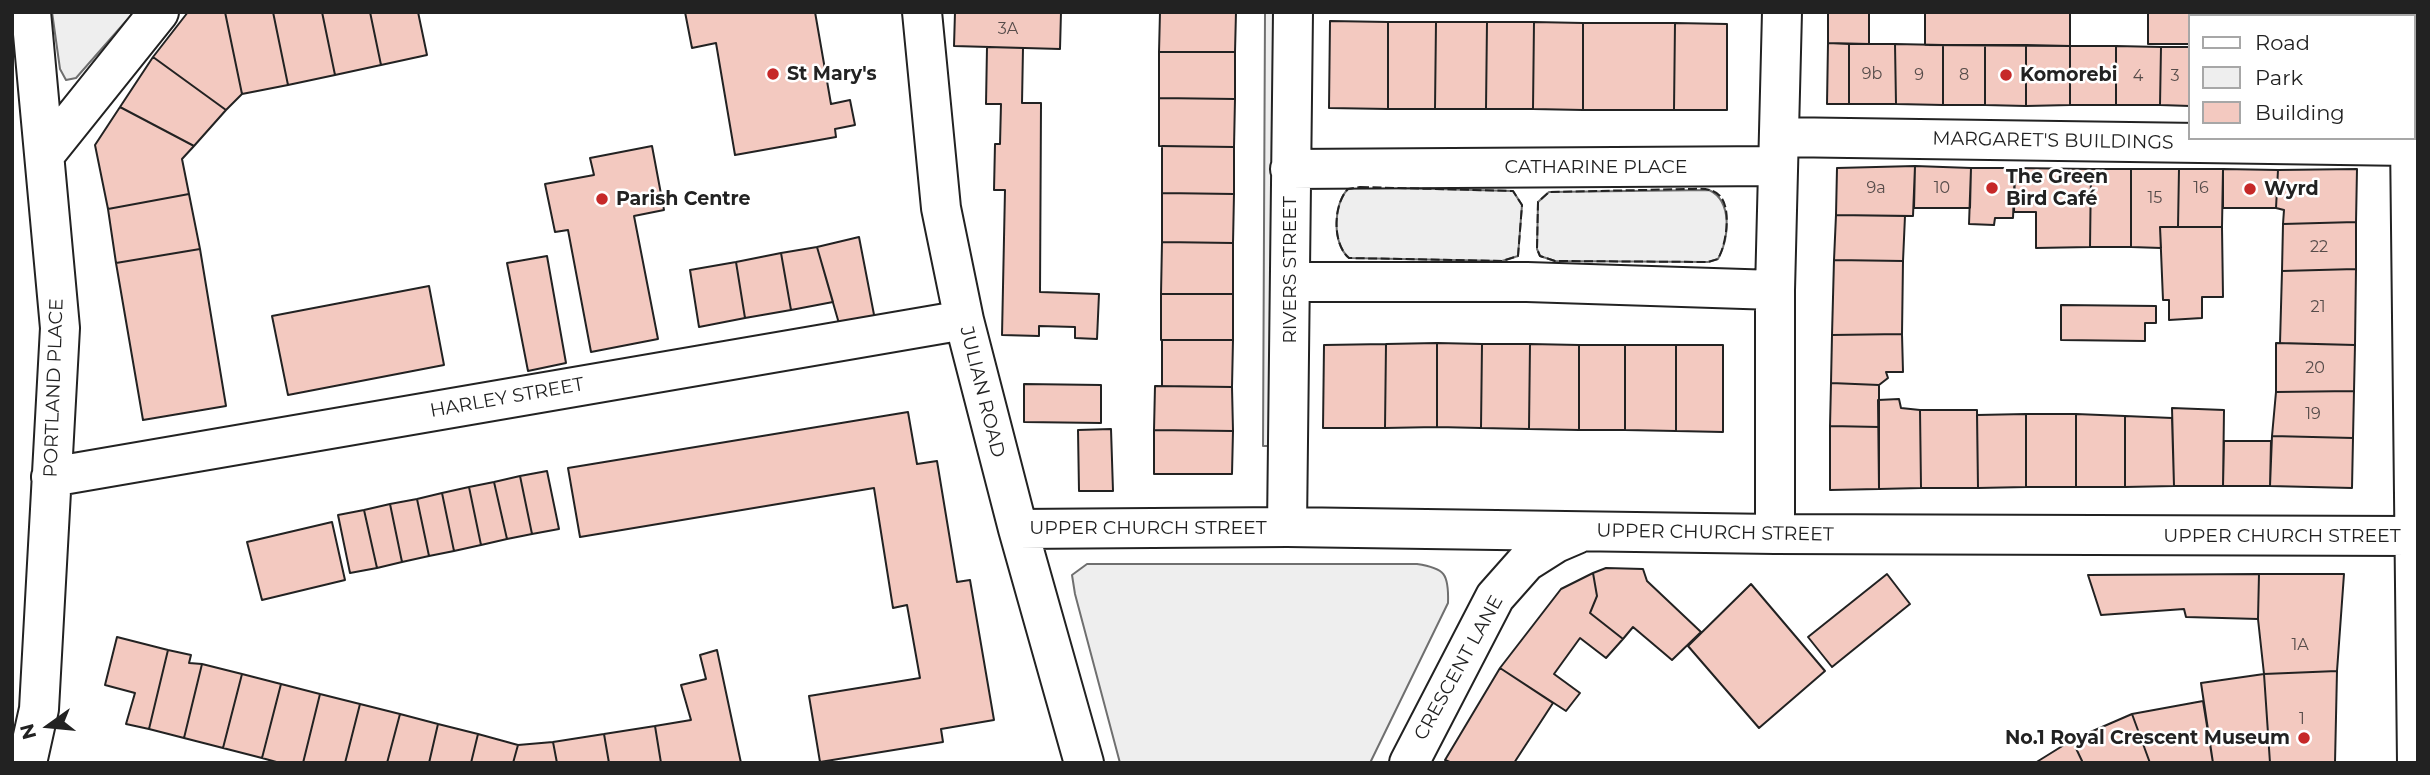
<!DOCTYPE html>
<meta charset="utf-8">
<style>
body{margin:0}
#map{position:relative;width:2430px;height:775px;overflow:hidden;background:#fff;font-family:Montserrat,sans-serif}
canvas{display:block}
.frame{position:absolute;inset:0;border:14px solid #222;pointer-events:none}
.legend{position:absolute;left:2188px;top:14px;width:228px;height:126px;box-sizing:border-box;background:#fff;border:2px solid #a7a7a7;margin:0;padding:9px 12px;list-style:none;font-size:21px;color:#222}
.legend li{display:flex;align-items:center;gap:14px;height:35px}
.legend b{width:35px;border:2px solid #a7a7a7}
.north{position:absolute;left:14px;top:691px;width:70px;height:70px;-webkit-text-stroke:5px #fff;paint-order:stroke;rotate:255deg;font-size:19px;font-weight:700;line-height:28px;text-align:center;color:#222}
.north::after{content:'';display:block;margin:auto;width:24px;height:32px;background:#222;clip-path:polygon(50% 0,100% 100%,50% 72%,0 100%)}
</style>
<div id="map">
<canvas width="2430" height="775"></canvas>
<div class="frame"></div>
<ul class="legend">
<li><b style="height:9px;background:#fff"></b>Road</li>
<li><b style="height:19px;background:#eee"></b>Park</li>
<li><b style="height:19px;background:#f3c9c0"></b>Building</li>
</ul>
<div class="north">N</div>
</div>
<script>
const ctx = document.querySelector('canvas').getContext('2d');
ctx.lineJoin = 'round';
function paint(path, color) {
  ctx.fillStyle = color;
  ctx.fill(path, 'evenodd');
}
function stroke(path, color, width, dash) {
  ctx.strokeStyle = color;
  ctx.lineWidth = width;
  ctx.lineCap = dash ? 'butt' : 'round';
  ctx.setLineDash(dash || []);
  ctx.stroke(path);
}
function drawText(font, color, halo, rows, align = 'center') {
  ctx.font = font + ' Montserrat,sans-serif';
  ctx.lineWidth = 5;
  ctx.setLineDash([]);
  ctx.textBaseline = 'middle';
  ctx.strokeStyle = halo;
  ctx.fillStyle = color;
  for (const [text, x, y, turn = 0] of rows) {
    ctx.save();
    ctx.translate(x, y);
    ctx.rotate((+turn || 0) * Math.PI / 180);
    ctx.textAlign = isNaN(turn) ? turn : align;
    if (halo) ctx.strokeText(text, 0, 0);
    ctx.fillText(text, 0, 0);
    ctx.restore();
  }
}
const green = new Path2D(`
 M52,12h82l-58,66 -10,2 -6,-11z
 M1360,187l153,4 9,14 -4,51 -16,5 -153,-3c-17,-14 -16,-54 -1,-69z
 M1709,190c24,11 20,49 9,69l-10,3 -153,-1 -15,-5 -3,-7 1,-47 11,-10z
 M1087,564h330c28,4 32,10 31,39l-78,160h-250l-45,-169 -3,-19z`);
paint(green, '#eee');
stroke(green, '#6f6f6f', 2);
const parking = new Path2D(`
 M1265,12h15l-2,434h-15z`);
paint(parking, '#ededed');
stroke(parking, '#6f6f6f', 2);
const building = new Path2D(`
 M188,12h37l17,82 -16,16 -73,-53z
 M225,12h48l15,73 -46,9z
 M273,12h49l13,63 -47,10z
 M322,12h48l11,53 -46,10z
 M370,12h48l9,43 -46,10z
 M685,12h130l16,92 19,-4 5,25 -20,4 1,8 -101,18 -19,-112 -24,5z
 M955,12h106l-1,37 -106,-3z
 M1160,12h76l-1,40h-76z
 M1828,12h41v32l-41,-1z
 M1893,12h177v34l-145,-1v-32z
 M2148,12h49v4h-7v28h-42z
 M2292,12h73v4h-73z
 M1330,21l58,1v87l-59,-1z
 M1388,22h48l-1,87h-47z
 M1436,22h51l-1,87h-51z
 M1487,22h47l-1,87h-47z
 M1534,22l49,1v87l-50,-1z
 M1583,23h92l-1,87h-91z
 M1675,23l52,1v86h-53z
 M1828,43l21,1v60h-22z
 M1849,44h46l1,60h-47z
 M1895,44l48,1v60l-47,-1z
 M1943,45h42v60h-42z
 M1985,45h41v61l-41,-1z
 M2026,45l44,1v59l-44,1z
 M2070,46h46v59h-46z
 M2116,46l45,1 -1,58h-44z
 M987,47l36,1 -1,55h19l-1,189 59,2 -2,45 -22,-1v-11l-36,-1v10l-37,-1 3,-145h-11l1,-46h5l1,-40h-15z
 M2161,47h29v59l-30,-1z
 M1159,52h76v47l-76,-1z
 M153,57l73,53 -32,36 -74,-39z
 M1159,98l76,1 -1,48 -75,-1z
 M120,107l74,39 -12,13 7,35 -81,15 -13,-64z
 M652,146l12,64 -30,6 24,123 -67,13 -23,-122 -13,2 -10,-48 49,-9 -4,-17z
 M1162,146l72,1v47l-72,-1z
 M1915,166l56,2 -1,40h-56z
 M1915,166l-2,50 -77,-1 1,-47z
 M1971,168h44l-2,50h-18l-1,7 -25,-1z
 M2015,168l76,1 -1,78 -54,1v-36h-22z
 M2091,169h40v78h-41z
 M2131,169h48l-1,58h-18l1,21 -30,-1z
 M2179,169h44l-1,58h-44z
 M2223,169l55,1 -2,38h-53z
 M2357,169l-1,53 -73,2 1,-14 -8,-2 2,-38z
 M1162,193l72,1 -1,49 -71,-1z
 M189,194l11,55 -84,14 -8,-54z
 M1836,215l69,1 -2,45 -69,-1z
 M2356,222v47l-74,2 1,-47z
 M2160,227h62l1,70h-21v21l-33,2v-20h-6z
 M859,237l17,88 -36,2 -23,-80z
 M1162,242l71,1v51h-72z
 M817,247l16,55 -42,8 -10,-57z
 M200,249l26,157 -83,14 -27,-157z
 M781,253l10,57 -46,8 -9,-56z
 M547,256l19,107 -38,8 -21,-108z
 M1834,260l69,1 -1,73 -70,1z
 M736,262l9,56 -46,9 -9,-57z
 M2356,269l-1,76 -75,-2 2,-72z
 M429,286l15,79 -156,30 -16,-79z
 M1161,294h72v46h-72z
 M2061,305l95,1v17h-11v18l-84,-1z
 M1902,334l1,38h-17l2,6 -9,7 -48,-2 1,-48z
 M1162,340h71l-1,47 -70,-1z
 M1437,343v84l-52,1 1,-84z
 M1437,343l45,1 -1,84 -44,-1z
 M2276,343l79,2 -1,46 -78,1z
 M1386,344l-1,84h-62l1,-83z
 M1482,344h48l-1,85 -48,-1z
 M1530,344l49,1v85l-50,-1z
 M1579,345h46v85h-46z
 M1625,345h51v86l-51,-1z
 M1676,345h47v87l-47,-1z
 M1831,383l48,2v42l-49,-1z
 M1024,384l77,1v38l-77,-1z
 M1155,386l77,1 1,44 -79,-1z
 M2354,391l-1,47 -81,-2 4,-44z
 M1899,399l2,9 19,2 1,78 -42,1 -1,-89z
 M2172,408l52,2 -1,76h-49z
 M1920,410h57l1,78h-57z
 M908,412l9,52 20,-3 20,121 13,-2 24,140 -53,9 2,13 -123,20 -11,-66 111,-18 -13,-73 -14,3 -19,-120 -294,49 -12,-69z
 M2026,414v73l-48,1 -1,-73z
 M2026,414h50v73h-50z
 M2076,414l49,2v71h-49z
 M2125,416l47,2 2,68 -49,1z
 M1830,426l49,1v62l-49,1z
 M1111,429l2,62h-34l-1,-61z
 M1154,430l79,1 -1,43h-78z
 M2272,436l81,2 -1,50 -82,-2z
 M2224,441h47l-1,45h-47z
 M547,471l12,58 -27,5 -12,-58z
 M520,476l12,58 -25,5 -13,-57z
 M494,482l13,57 -26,6 -12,-58z
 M469,487l12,58 -27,6 -12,-58z
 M442,493l12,58 -25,5 -12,-57z
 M417,499l12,57 -27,6 -12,-58z
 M390,504l12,58 -25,6 -13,-58z
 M364,510l13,58 -27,5 -12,-58z
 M332,522l13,58 -83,20 -15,-58z
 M1606,568l37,1 4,12 54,51 -29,28 -39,-33 -10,12 -33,-26 7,-17 -4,-23z
 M1593,573l4,23 -7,17 33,26 -17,19 -26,-20 -26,36 26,19 -14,18 -66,-43 61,-79z
 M1887,574l23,30 -78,63 -24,-30z
 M2259,574l-1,45 -72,-2 -2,-8 -83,6 -13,-40z
 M2259,574h85l-7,97 -73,3 -6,-55z
 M1751,584l74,87 -66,57 -71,-82z
 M117,637l51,13 -19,79 -23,-5 9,-31 -30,-8z
 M168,650l23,5 -2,8 13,1 -18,74 -35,-9z
 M717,650l24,113h-80l-6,-37 36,-6 -10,-35 25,-6 -6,-24z
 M202,664l40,10 -19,74 -39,-10z
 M1500,668l53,35 -39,60h-62l-7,-3z
 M2337,671l-2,92h-65l-6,-89z
 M242,674l39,10 -19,74 -39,-10z
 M2264,674l6,89h-57l-12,-80z
 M281,684l39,10 -17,69h-23l-18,-5z
 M320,694l40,10 -15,59h-42z
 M2203,701l10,62h-63l-18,-49z
 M360,704l40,10 -13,49h-42z
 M400,714l38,10 -9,39h-42z
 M2132,714l18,49h-67l-11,-23z
 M438,724l40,10 -7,29h-42z
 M655,726l6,37h-52l-5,-29z
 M478,734l40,11 -5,18h-42z
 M604,734l5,29h-52l-4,-21z
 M2072,740l11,23h-48z
 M553,742l4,21h-44l5,-18z`);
paint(building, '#f3c9c0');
stroke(building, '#222', 2);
const minor = new Path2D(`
 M922,12l19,196 23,112 54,209 66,234
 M2412,16v-4
 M1779,137l631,9
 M2410,138l7,625
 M46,153l113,-141
 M1290,169l488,-3
 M1291,282h236l248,8
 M51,477l913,-157
 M1287,527l6,-515
 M1018,529l269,-2 488,7 637,2
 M1775,534v-244l7,-278
 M27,763l12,-54 21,-381 -29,-316
 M1409,763l86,-166 31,-35 30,-19 21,-9`);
stroke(minor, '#222', 42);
stroke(minor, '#fff', 38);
stroke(new Path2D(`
 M1360,187l153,4 9,14 -4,51 -16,5 -153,-3c-17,-14 -16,-54 -1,-69z
 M1688,189c10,0 24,-2 32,7 12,13 6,49 -2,63l-10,3 -153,-1 -15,-5 -3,-7 1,-47 11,-10z`), '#222', 2, [9, 3.5]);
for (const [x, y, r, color] of [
 [773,74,7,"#c62828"],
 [2006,75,7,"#c62828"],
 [1992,188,7,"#c62828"],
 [2250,189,7,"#c62828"],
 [602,199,7,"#c62828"],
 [2304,738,7,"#c62828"]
]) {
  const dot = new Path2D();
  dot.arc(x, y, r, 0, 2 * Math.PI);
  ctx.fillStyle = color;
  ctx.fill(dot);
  stroke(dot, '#fff', 2.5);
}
drawText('16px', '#564c4a', null, [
 ["3A",1008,29],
 ["9b",1872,74],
 ["9",1919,75],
 ["8",1964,75],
 ["4",2138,76],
 ["3",2175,76],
 ["9a",1876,188],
 ["10",1942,188],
 ["16",2201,188],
 ["15",2155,198],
 ["22",2319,247],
 ["21",2318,307],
 ["20",2315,368],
 ["19",2313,414],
 ["1A",2300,645],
 ["1",2302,719]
]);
drawText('bold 19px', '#222', '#fff', [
 ["St Mary's",787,74],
 ["Komorebi",2020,75],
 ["The Green",2006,177],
 ["Bird Café",2006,199],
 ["Wyrd",2264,189],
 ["Parish Centre",616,199],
 ["No.1 Royal Crescent Museum",2290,738,"right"]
], 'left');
drawText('19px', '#222', '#fff', [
 ["MARGARET'S BUILDINGS",2053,141,1],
 ["CATHARINE PLACE",1596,167],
 ["RIVERS STREET",1290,270,-90],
 ["PORTLAND PLACE",54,388,-88],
 ["JULIAN ROAD",982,392,76],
 ["HARLEY STREET",507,398,-10],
 ["UPPER CHURCH STREET",1148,528],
 ["UPPER CHURCH STREET",1715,533,1],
 ["UPPER CHURCH STREET",2282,536],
 ["CRESCENT LANE",1459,668,-61]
]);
</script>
